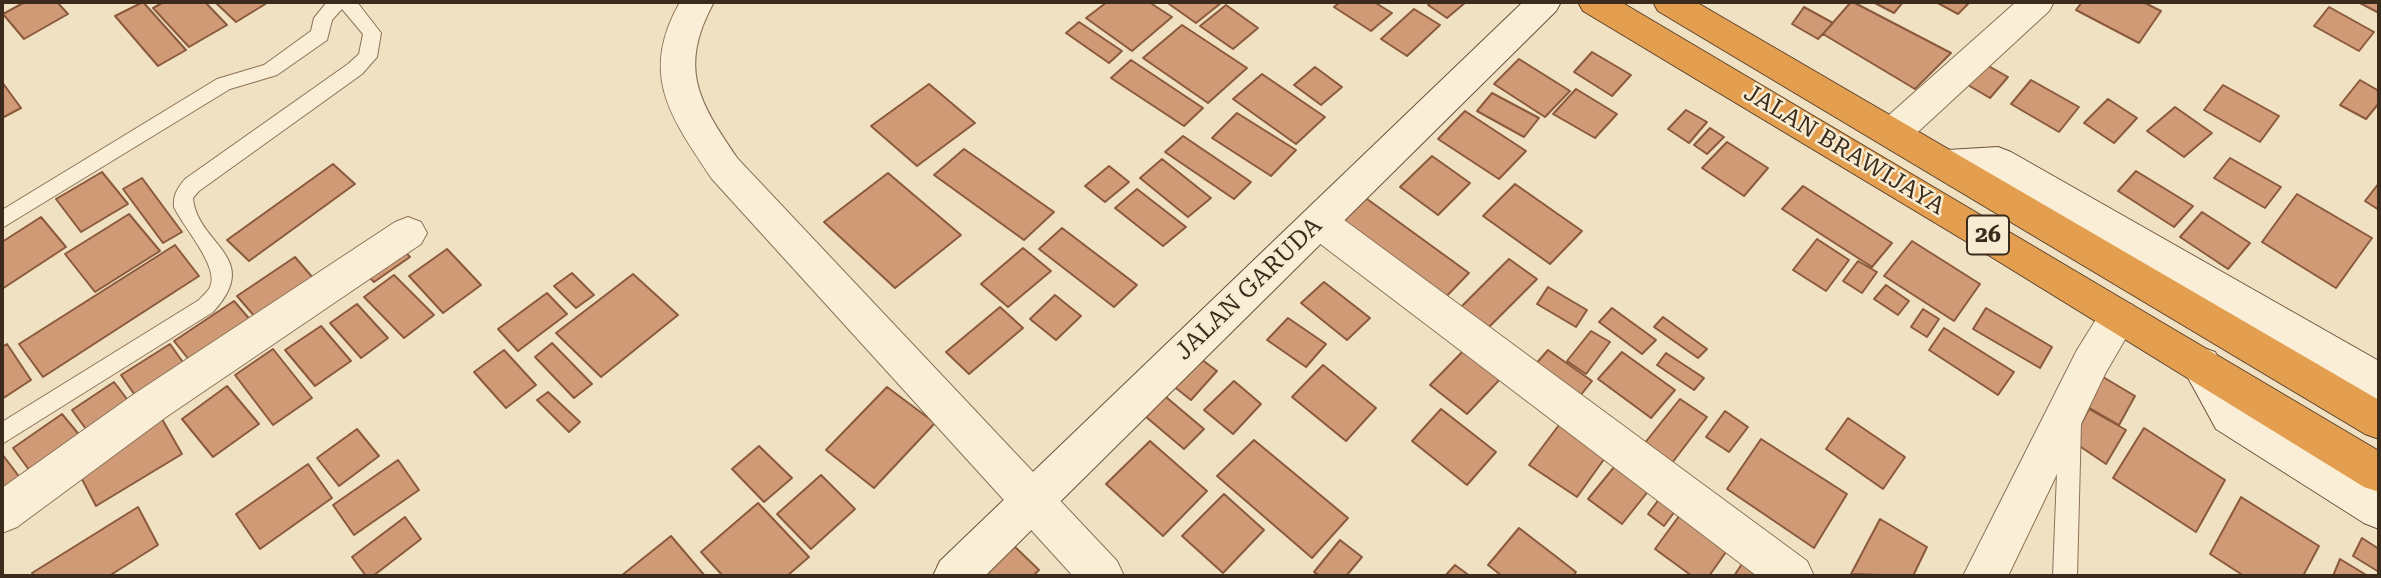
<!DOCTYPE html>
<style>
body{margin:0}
#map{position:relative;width:2381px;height:578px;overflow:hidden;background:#f0e1c2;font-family:"Roboto Serif",serif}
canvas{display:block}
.frame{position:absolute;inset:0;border:4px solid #3a2b1d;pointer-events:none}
</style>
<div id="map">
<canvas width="2381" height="578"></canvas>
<div class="frame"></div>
</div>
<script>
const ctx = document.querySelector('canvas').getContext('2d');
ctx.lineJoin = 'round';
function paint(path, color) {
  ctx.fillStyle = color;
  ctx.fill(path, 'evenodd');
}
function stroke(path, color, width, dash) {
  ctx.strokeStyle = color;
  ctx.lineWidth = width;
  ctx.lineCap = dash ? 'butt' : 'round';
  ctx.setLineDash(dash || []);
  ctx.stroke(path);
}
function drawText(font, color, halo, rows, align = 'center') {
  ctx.font = font + ' "Roboto Serif",serif';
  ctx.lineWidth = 5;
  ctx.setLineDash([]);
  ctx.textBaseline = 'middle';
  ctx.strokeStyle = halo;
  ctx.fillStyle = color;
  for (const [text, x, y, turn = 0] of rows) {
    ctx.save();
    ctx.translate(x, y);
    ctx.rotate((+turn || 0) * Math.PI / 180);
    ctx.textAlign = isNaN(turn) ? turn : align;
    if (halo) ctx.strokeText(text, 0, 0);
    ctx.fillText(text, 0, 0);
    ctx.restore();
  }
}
const building = new Path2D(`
 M25,2h32l11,12 -44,25 -21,-25z
 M143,2l43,48 -28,16 -43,-50z
 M164,2h41l22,23 -38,22 -36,-39z
 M215,2h51l1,1 -31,19z
 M1107,2h42l23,15 -40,34 -46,-33z
 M1172,2h46l3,1 -25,20 -27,-19z
 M1340,2h34l18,11 -21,18 -37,-24z
 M1432,2h34l-19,16 -19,-13z
 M1851,2h2l98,51 -36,36 -92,-55z
 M1873,2h30l-9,11z
 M1936,2h27l5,2 -10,10z
 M2082,2h61l18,9 -22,32 -63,-33z
 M2358,2h21v11z
 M1226,5l32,23 -25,21 -33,-23z
 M1804,7l29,16 -15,16 -26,-15z
 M2329,7l45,25 -15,19 -45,-25z
 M1414,9l26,16 -33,31 -26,-17z
 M1079,22l43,29 -13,12 -43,-30z
 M1182,25l65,43 -39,35 -65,-45z
 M1592,52l39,23 -19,21 -38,-24z
 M1519,59l51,32 -25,26 -51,-33z
 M1131,60l72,48 -19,18 -73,-48z
 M1978,60l30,17 -18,21 -29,-17z
 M1315,67l27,20 -21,18 -27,-20z
 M1262,74l63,43 -29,27 -63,-45z
 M2031,80l48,27 -20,25 -48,-28z
 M2360,80l19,11v12l-13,16 -26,-14z
 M2,82l19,26 -19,10z
 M929,84l46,39 -58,43 -46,-40z
 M2223,85l56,31 -19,26 -56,-32z
 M1576,89l41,25 -22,24 -42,-24z
 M1492,93l47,25 -15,19 -47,-26z
 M2108,99l29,19 -23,25 -30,-20z
 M2175,107l37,26 -28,24 -37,-26z
 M1686,110l21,12 -18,21 -21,-14z
 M1465,111l61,40 -27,28 -61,-40z
 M1237,113l59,37 -25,26 -59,-38z
 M1710,128l14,9 -17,17 -13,-9z
 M1183,136l68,46 -17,17 -69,-47z
 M1727,142l41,26 -24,28 -42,-28z
 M964,149l90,63 -30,28 -90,-65z
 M1432,156l38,27 -32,32 -38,-28z
 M2230,158l51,29 -16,21 -51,-30z
 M1162,159l49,39 -23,19 -48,-39z
 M333,164l22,20 -106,77 -22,-21z
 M1109,166l20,16 -24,20 -20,-16z
 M2136,171l57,35 -19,21 -56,-36z
 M102,172l26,32 -47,28 -25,-33z
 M888,173l73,62 -66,53 -71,-66z
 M142,178l40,54 -19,11 -40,-54z
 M2379,183v27l-14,-9z
 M1515,184l67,47 -32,33 -67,-48z
 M1803,186l89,57 -20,24 -90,-58z
 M1137,189l49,38 -23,19 -48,-38z
 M2297,194l75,44 -36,50 -74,-46z
 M1363,196l106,77 -31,32 -107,-80z
 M2202,212l48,31 -22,26 -48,-32z
 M129,214l31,37 -65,41 -30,-38z
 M41,217l25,30 -64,42v-47z
 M1062,228l75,57 -23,22 -75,-58z
 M1817,239l32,21 -23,31 -33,-21z
 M1912,241l68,43 -26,37 -70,-45z
 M397,243l13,14 -36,25 -14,-14z
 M175,245l24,31 -156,101 -24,-33z
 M1023,248l28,23 -43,36 -27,-23z
 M447,249l34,36 -38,28 -34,-37z
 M295,257l24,28 -57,40 -25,-29z
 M1509,259l28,20 -54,54 -27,-21z
 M1858,261l19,11 -15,21 -19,-12z
 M572,273l22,22 -18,13 -22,-22z
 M633,274l45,41 -77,62 -45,-44z
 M394,275l40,40 -30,23 -40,-41z
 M1324,282l46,36 -23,22 -46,-37z
 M1886,285l23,16 -11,14 -24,-16z
 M1548,287l39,23 -11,17 -39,-23z
 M547,293l20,21 -49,37 -20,-22z
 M1055,295l26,21 -25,24 -26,-21z
 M234,301l25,29 -61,41 -24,-30z
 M357,304l31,34 -27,20 -31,-35z
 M1000,307l23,21 -54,46 -23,-22z
 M1612,308l44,32 -14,14 -43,-32z
 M1986,308l66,39 -12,21 -67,-39z
 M1923,309l16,10 -12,18 -16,-10z
 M1663,317l44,32 -9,9 -44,-31z
 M1288,318l38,26 -20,23 -39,-27z
 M321,326l30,35 -36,25 -30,-36z
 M1944,328l70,44 -16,23 -69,-45z
 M1591,331l19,11 -24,32 -19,-13z
 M552,343l40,41 -18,14 -39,-41z
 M7,344l24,36 -29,19v-52z
 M170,344l22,31 -49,32 -22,-32z
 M1467,347l37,28 -37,39 -37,-29z
 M273,349l39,49 -39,27 -38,-50z
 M504,350l32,35 -30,23 -32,-36z
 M1548,350l44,31 -20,25 -45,-32z
 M1622,352l53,38 -24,28 -53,-39z
 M1193,353l24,18 -26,29 -24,-19z
 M1666,353l38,25 -10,12 -37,-25z
 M1323,365l53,43 -30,33 -54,-44z
 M2098,374l37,22 -16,29 -38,-22z
 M1234,381l27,23 -28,30 -29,-24z
 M114,382l19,25 -42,29 -19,-26z
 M227,386l32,38 -46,33 -31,-38z
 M887,387l48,36 -61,65 -48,-38z
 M548,392l32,30 -11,10 -32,-32z
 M1160,392l44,37 -20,20 -45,-38z
 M1680,399l27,18 -35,46 -28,-19z
 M1441,409l55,43 -29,33 -55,-44z
 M2089,409l37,21 -20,34 -34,-23z
 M1725,411l23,16 -19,25 -23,-15z
 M158,412l24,42 -86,52 -23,-44z
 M62,414l24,29 -51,35 -22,-30z
 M1565,417l47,31 -35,49 -48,-32z
 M1848,418l57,39 -22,32 -57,-40z
 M2144,428l81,52 -29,52 -83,-54z
 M357,429l22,27 -40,30 -22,-28z
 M1761,439l86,55 -33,54 -87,-59z
 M1254,440l94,78 -36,40 -95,-82z
 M1150,441l57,50 -44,45 -57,-52z
 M759,446l33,32 -28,24 -32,-33z
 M2,454l22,29 -22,16z
 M1624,455l34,24 -36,45 -34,-25z
 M398,460l21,30 -65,45 -21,-30z
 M308,464l24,34 -72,51 -24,-35z
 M821,475l34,34 -44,40 -34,-35z
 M1668,487l16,12 -20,27 -16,-12z
 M1224,494l40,36 -41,43 -41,-37z
 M2241,497l78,49 -16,30h-59l-34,-22z
 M758,503l51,54 -22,19h-64l-22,-24z
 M138,507l20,38 -49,31h-75l-2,-3z
 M1685,508l48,34 -24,34h-17l-37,-27z
 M405,517l16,22 -48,37h-7l-14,-19z
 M1880,519l47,28 -14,29 -62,-2z
 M1519,528l57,44 -3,4h-71l-14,-11z
 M671,536l34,40h-84z
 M2362,538l17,11v23l-26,-16z
 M1340,540l22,17 -16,19h-26l-6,-4z
 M1012,544l27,26 -6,6h-54z
 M1747,556l29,20h-42z
 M2340,559l28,17h-35z
 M1455,565l15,11h-25z`);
paint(building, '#d09a76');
stroke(building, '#8b5a3d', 2);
const lane = new Path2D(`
 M327,2h30l24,31 -4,24 -15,17 -163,117 -6,7c4,47 71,59 20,114l-211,132v-22l197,-122c3,-4 9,-8 11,-13 10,-20 -27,-60 -36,-80 -1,-12 3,-18 11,-28l163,-115 11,-10 4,-20 -21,-25 -10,11 -5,20 -50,35 -47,14 -228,139v-18l215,-131 47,-14 47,-34 3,-13z
 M2070,412l8,3 3,7 -4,154h-24l6,-154 3,-7z`);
const street = new Path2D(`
 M680,2h34c-36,66 -16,99 24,157l379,402 7,15h-51l-361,-397c-42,-63 -73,-104 -32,-177z
 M2016,2h38l-5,9 -143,132 -13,4 -13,-4 -5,-10 5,-10z
 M1319,207l13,4 475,350 7,15h-57l-451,-343 -6,-11 6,-11z
 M408,217l13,5 6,11 -6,11 -255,173 -149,110 -15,6v-45l135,-96 258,-170z
 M2119,300l14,5 5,12 -33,57 -97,202h-45l114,-226 28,-45z`);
const secondary = new Path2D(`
 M1523,2h38l-5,9 -571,565h-52l7,-15z
 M1998,147l13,5 368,209v39l-14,-5 -372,-218 -46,3 -13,-5 -5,-10 5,-10 13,-5z
 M2201,347l14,5 29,51 135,83v43l-15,-6 -148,-94 -35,-64 6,-13z`);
const highway = new Path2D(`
 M1578,2h43l758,449v41l-15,-5 -392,-242 -389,-234z
 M1653,2h43l683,398v39l-14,-5 -707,-423z`);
stroke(lane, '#8b7258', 2);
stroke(street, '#8b7258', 2);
stroke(secondary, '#6c533c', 2);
stroke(highway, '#58402d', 2);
paint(lane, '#faefd6');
paint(street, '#faefd6');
paint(secondary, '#faefd6');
paint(highway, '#e39f4f');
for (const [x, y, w] of [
 [1988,235,42]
]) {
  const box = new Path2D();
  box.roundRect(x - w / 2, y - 19.5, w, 39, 5);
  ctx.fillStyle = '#f7ecd2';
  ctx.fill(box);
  stroke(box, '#3a2b1d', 2);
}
drawText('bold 23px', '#3a2b1d', null, [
 ["26",1988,235]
]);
drawText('24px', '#3a2b1d', '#f7ecd2', [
 ["JALAN BRAWIJAYA",1844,150,31],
 ["JALAN GARUDA",1249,289,-44]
]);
</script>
